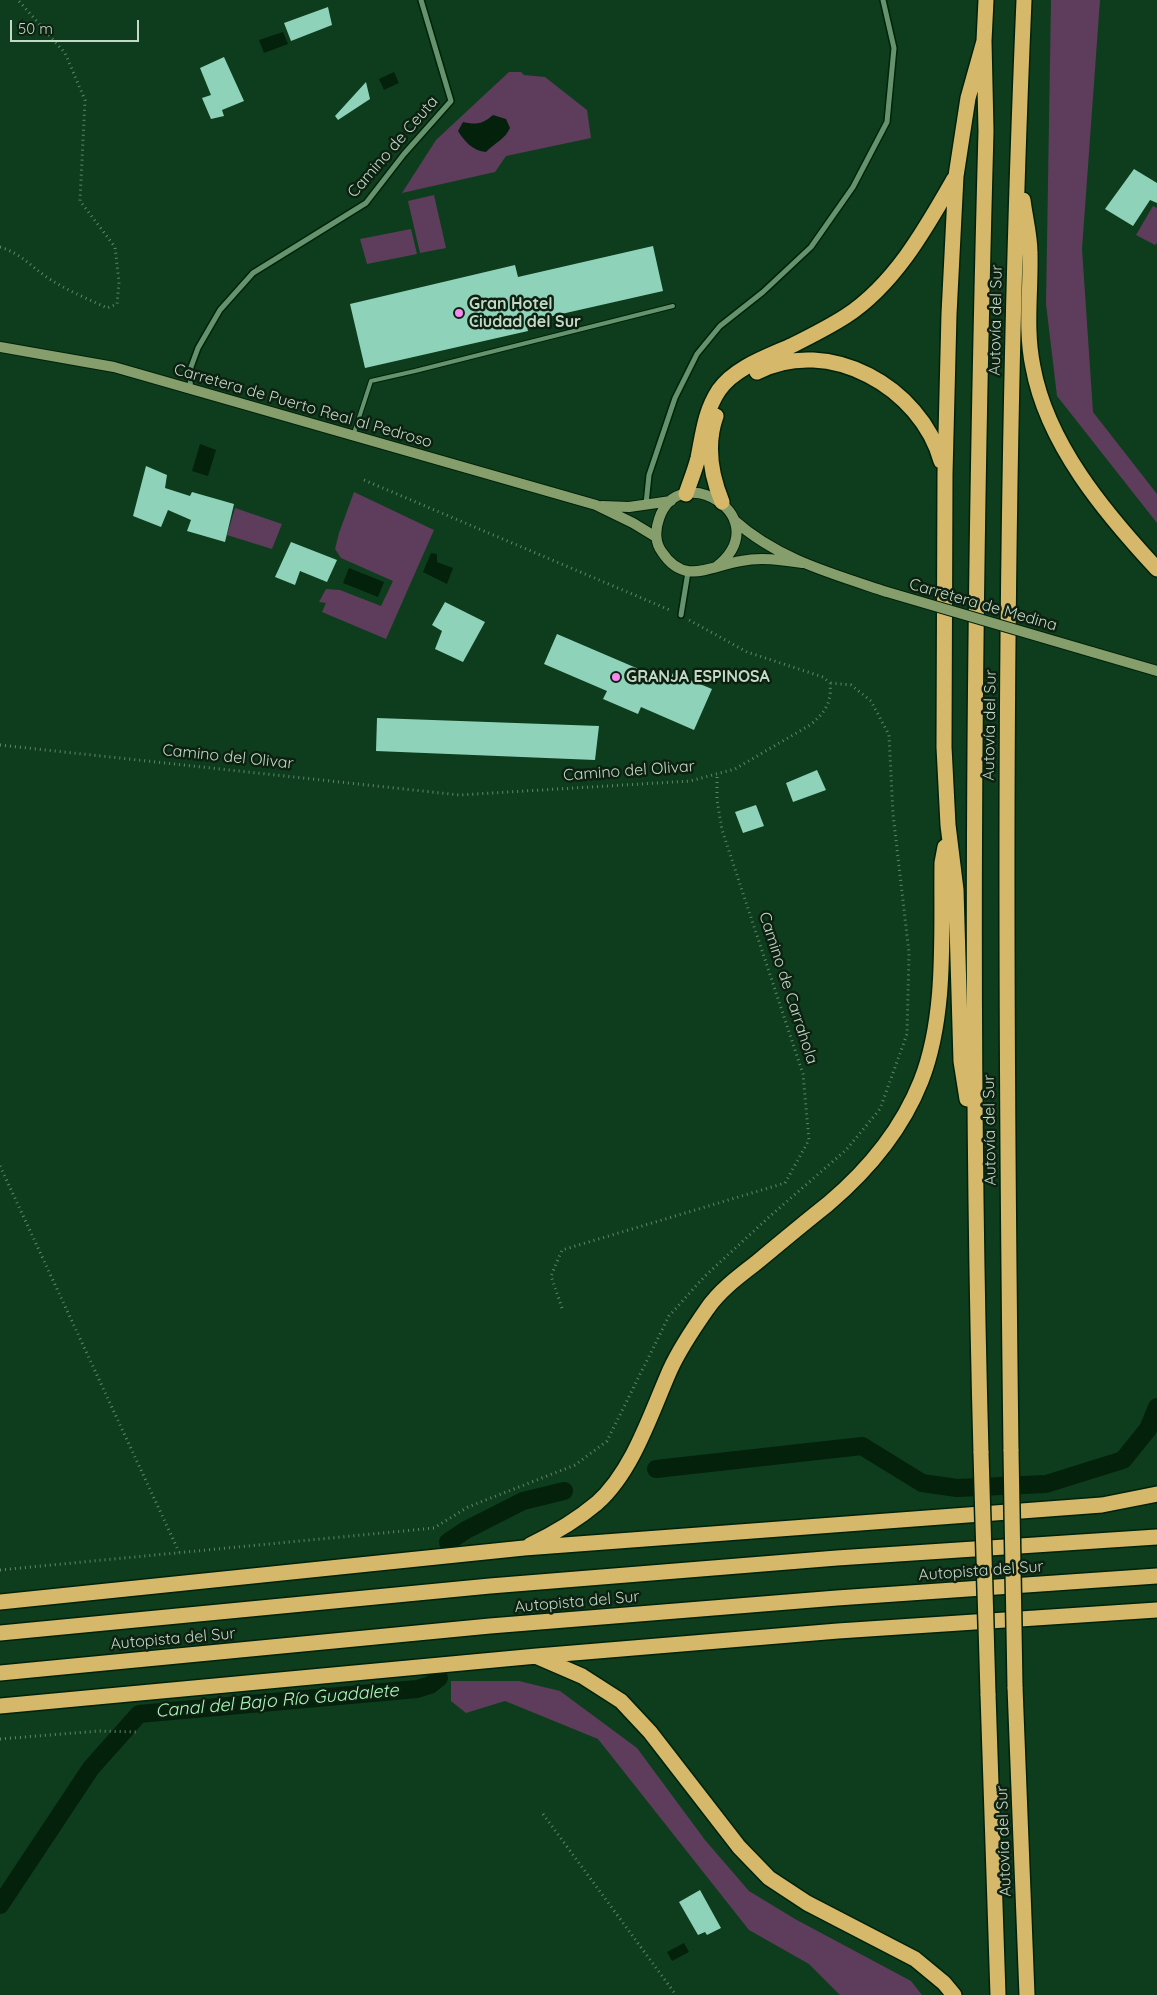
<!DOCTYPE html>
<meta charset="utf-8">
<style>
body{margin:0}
#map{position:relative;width:1157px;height:1995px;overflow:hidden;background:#0e3d1d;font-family:Quicksand,sans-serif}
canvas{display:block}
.scale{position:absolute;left:10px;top:20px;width:129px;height:22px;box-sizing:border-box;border:2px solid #c1d9c5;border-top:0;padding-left:6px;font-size:15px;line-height:18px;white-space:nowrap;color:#c1d9c5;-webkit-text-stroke:4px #0d2011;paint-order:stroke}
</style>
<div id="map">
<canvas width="1157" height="1995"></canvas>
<div class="scale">50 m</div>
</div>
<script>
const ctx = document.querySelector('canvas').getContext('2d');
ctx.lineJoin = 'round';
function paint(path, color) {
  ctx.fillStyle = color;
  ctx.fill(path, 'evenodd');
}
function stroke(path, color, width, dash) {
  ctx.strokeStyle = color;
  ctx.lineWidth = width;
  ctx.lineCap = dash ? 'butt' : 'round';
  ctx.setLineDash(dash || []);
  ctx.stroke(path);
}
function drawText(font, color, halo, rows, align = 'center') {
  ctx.font = font + ' Quicksand,sans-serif';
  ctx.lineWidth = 5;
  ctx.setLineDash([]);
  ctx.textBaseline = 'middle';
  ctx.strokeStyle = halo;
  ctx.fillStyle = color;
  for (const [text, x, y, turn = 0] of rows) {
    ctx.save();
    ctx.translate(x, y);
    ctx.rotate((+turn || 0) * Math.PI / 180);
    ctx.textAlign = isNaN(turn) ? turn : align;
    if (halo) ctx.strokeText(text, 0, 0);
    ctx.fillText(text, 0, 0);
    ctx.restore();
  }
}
paint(new Path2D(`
 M1051,0h49l-18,249 11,163 64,82v29l-100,-127 -11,-92z
 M509,72h12l3,3 21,2 42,33 4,28 -85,18 -11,16 -93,21 34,-53z
 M434,195l12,53 -26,5 -12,-52z
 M1153,206l4,2v35l-2,2 -19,-10z
 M411,229l6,25 -50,10 -7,-25z
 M354,492l80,38 -48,109 -64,-27 4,-9 -7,-1 7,-13 14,1 41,16 12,-25 -52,-23 -6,-9 4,-16z
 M235,508l47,16 -10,25 -45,-14z
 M451,1681h68l41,10 77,57 68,92 44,51 46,28 116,62 11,14h-82l-31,-31 -60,-34 -151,-191 -93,-38 -39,12 -15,-12z`), '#5e3c5b');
paint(new Path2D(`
 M283,32l5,12 -24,9 -5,-13z
 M394,72l5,11 -15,7 -5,-11z
 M493,115l13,4 4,9c-5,11 -15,15 -24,24 -13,-1 -22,-11 -28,-21l5,-9c13,3 20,2 30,-7z
 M200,444l16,6 -8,26 -16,-5z
 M431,553l6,1v8l16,6 -6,16 -24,-12z
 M349,568l35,14 -6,15 -35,-14z
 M684,1943l5,9 -17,9 -5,-9z`), '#04210c');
stroke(new Path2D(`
 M656,1469l206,-23 60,37 35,5 89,-4 77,-24 25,-31 9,-22
 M448,1542l18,-12 57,-29 41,-10
 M0,1905l91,-137 48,-54 278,-25 13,-4 9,-7`), '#04210c', 18);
paint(new Path2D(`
 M328,7l4,18 -41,16 -7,-18z
 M224,57l20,44 -22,9 2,6 -13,3 -9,-21 9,-3 -11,-27z
 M366,82l4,17 -32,21 -3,-4z
 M1134,169l23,14v20l-7,-3 -17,26 -28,-17z
 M653,246l10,45 -137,31 2,9 -163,37 -15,-64 165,-39 3,12z
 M146,466l21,9 -2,13 25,8 2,-4 42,12 -9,38 -38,-11 4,-11 -23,-10 -7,17 -28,-11z
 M291,542l46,18 -10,22 -27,-11 -5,14 -20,-8z
 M445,602l40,20 -22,40 -28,-13 7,-18 -10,-6z
 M557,634l112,48 4,-9 39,16 -18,41 -53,-23 -3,7 -35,-15 4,-8 -63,-27z
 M377,718l222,8 -4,34 -219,-9z
 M817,770l9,20 -33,12 -7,-19z
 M756,805l8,21 -21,7 -8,-21z
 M700,1890l21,38 -14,7 -2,-3 -7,3 -19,-33z`), '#8fd2ba');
const service = new Path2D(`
 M354,433l17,-52 44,-10 258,-65`);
const minor = new Path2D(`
 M190,389l1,-22 7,-19 22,-38 33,-37 113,-70 38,-49 47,-53 -30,-101
 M646,504l3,-29 26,-77 22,-44 23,-28 43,-34 48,-45 42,-60 34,-65 7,-74 -11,-48
 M681,615l7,-43`);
const secondary = new Path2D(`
 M0,347l114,20 482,138 37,18 23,14
 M602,506l27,1 42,-6
 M734,520c43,39 99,54 153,72
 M716,567c63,-49 -37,-110 -57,-48 -4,11 -4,24 3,33 22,34 48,14 79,9 20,-4 40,-1 61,2
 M1092,652l65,19`);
const motorway = new Path2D(`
 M1023,200c2,17 7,35 7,53 1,38 -5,76 3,114 14,77 72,146 124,202
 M757,372c72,-37 164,16 184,89
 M716,416c-10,28 -5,59 6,86
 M686,494c4,-12 9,-24 12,-36 5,-25 7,-47 21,-68 16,-23 50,-34 74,-45 18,-9 36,-18 53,-29 49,-32 80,-88 108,-137
 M967,1099l-6,-38 -5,-171 -8,-65 -4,-78 1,-273 4,-160 7,-138 12,-78 16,-57 2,-41
 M1011,1451c-6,-484 -8,-968 13,-1451
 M981,1453c-12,-441 -7,-881 5,-1322l-2,-90
 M530,1545c23,-11 47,-25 67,-42 36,-32 54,-90 73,-133 10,-22 23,-41 37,-61 12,-18 32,-33 49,-46 24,-20 48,-40 72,-59 39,-33 74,-75 93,-123 26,-66 20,-148 21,-218l3,-16
 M0,1602l524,-54 578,-43 55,-11
 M0,1633l490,-47 347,-28 320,-21
 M538,1657l44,19 39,25 29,31 89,115 30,31 38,25 108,56 29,24 10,12
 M0,1673l490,-47 347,-28 320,-22
 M1015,1687l12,308
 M988,1694l10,301
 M0,1706l537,-50 301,-25 319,-21`);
stroke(service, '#00220a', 6);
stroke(minor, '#00220a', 8);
stroke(secondary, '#00220a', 12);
stroke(motorway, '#00220a', 18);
stroke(new Path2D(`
 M0,247c22,7 30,19 48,31 18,12 40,21 59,30l10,-4 2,-22 -4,-35 -35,-46 5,-101 -20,-47 -47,-53
 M364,480l308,131
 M0,745l459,50 231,-14 45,-12 75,-44c15,-12 22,-23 20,-42l-7,-6 -76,-25 -58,-32
 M0,1166l179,386
 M562,1308l-11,-32 11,-26 223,-67 24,-43 -6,-66 -81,-244 -5,-30v-25
 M0,1570l434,-42 34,-21 107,-42 32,-24 62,-125 35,-39 65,-60 77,-67 34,-41 27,-75 2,-81 -16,-139 -4,-79 -18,-34 -20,-16 -21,-2
 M0,1739l99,-8 37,1
 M543,1814l133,181`), '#60856a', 3, [1, 4]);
stroke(service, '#64936d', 4);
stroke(minor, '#64936d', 5);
stroke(secondary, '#869e6c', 10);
stroke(motorway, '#d5b86a', 15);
const secondaryBridge = new Path2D(`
 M887,592l205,60`);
const motorwayBridge = new Path2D(`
 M1011,1451l4,236
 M981,1453l7,241`);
stroke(secondaryBridge, '#00220a', 12, []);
stroke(motorwayBridge, '#00220a', 18, []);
stroke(secondaryBridge, '#869e6c', 10);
stroke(motorwayBridge, '#d5b86a', 15);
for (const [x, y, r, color] of [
 [459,313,5,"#f589ee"],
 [616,677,5,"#f589ee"]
]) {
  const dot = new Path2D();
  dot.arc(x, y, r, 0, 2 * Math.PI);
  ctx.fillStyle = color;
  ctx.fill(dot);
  stroke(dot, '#0d2011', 2);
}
drawText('16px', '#c1d9c5', '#0d2011', [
 ["Camino de Ceuta",393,147,-49],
 ["Autovía del Sur",996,320,-89],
 ["Carretera de Puerto Real al Pedroso",303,406,16],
 ["Carretera de Medina",983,605,16],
 ["Autovía del Sur",990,725,-89],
 ["Camino del Olivar",228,757,6],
 ["Camino del Olivar",629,771,-4],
 ["Camino de Carrahola",788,988,72],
 ["Autovía del Sur",990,1130,-91],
 ["Autopista del Sur",981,1571,-4],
 ["Autopista del Sur",577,1602,-5],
 ["Autopista del Sur",173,1639,-5],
 ["Autovía del Sur",1004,1841,-92]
]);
drawText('bold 16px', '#c1d9c5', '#0d2011', [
 ["Gran Hotel",469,304],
 ["Ciudad del Sur",469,322],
 ["GRANJA ESPINOSA",626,677]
], 'left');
drawText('italic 18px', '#aafbba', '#0d2011', [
 ["Canal del Bajo Río Guadalete",277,1701,-5]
]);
</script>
